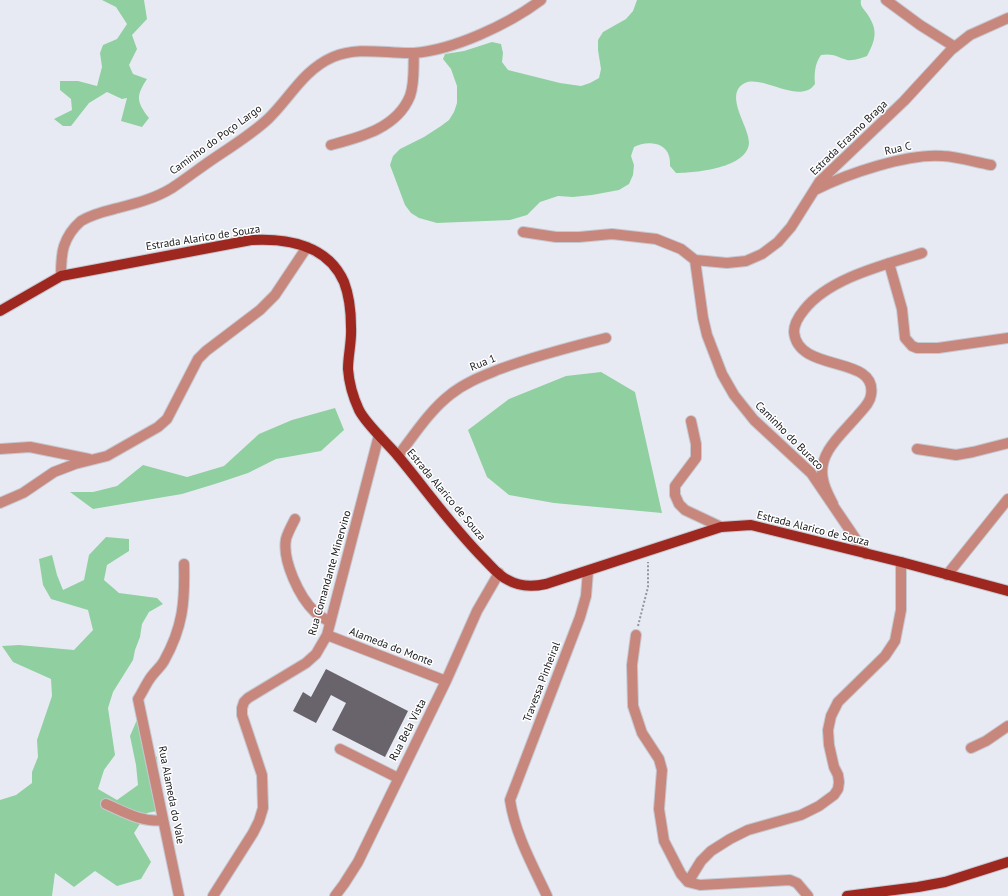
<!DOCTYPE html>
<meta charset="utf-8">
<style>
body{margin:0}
canvas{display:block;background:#e7eaf3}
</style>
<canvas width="1008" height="896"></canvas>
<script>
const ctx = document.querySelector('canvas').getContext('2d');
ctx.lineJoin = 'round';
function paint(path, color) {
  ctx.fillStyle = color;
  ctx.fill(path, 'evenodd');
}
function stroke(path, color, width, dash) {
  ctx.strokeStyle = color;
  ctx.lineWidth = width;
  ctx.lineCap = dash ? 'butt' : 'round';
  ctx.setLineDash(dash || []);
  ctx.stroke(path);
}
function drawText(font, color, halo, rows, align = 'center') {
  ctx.font = font + ' "PT Sans",sans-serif';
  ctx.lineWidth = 3;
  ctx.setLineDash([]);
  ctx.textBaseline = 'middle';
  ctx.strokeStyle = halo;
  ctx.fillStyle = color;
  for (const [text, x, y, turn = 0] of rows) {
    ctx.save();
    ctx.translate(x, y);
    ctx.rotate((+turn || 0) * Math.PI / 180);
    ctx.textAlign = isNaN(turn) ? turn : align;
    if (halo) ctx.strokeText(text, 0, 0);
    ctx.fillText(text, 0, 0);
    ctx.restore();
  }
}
paint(new Path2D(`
 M102,0h42l3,19 -15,16 5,14 -8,16 4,9 14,5c-11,17 -11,22 2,39l-7,9 -21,-6 6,-23 -5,1 -15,-7 -18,11 -18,23h-8l-9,-7 18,-9 -1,-11 -11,-9v-9h18l19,5 5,-19 -2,-14 3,-8 14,-6 10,-15 -11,-17z
 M637,0h224c-1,5 1,7 4,11 13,17 12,27 2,45 -6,2 -13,5 -20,4 -10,-3 -14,-7 -26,-5 -6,8 -7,19 -6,29 -2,2 -4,5 -7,6 -18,8 -47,-14 -63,-7 -22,11 4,43 4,59 0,26 -54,31 -73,31l-6,-7c0,-3 0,-7 -1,-10 -4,-15 -24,-15 -35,-9l-3,9 3,9 -1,10 -4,9 -10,6 -27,5 -19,2 -15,-1 -18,6 -13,13 -17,5 -73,3 -18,-5 -8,-5 -6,-8 -15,-40 3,-9 7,-7 24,-12 17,-11 8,-6 5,-8 3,-9v-17l-6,-17 -8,-10 2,-5 19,-3 28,-9 9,2 2,9 -1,9 6,8 52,13 21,3 9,-3 9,-5 2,-9 -3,-19v-10l5,-8 23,-13 7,-8z
 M601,372l34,20 27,121 -108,-10 -45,-8 -22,-18 -19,-47 41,-31 57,-23z
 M335,408l9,22 -23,21 -45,8 -28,14 -30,10 -36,11 -89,15 -23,-17h23l24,-6 26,-21 44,12 37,-11 35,-32 33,-14z
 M106,537l23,2v12l-22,14 -3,15 15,13 38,5 6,6 -14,8 -7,12 -2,13 -5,13 -2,10 -20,32 -5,16 7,47 -11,15 -6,19 19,11 21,-15 -2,-20 -6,-29 6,-14 11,-10 -6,31 16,14 1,19 6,20 -2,14 -15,3 -13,20 17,29 -10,17 -24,7 -22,-15 -21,16 -19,-14 -3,23h-52v-96l16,-5 16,-12v-11l6,-15 -1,-17 15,-44 -1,-17 -38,-17 -11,-16 17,-1 55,5 19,-20 -5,-20 -37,-11 -8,-14 -4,-26 13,-4 5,20 6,15 21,-10 5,-25z`), '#90d0a0');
paint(new Path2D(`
 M326,669l82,42 -23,46 -53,-27 14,-27 -15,-8 -15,28 -23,-12 10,-19 8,5z`), '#69646b');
const minor = new Path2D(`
 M886,0l34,25 35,22
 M331,145c30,-8 66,-17 79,-49 5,-14 3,-29 4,-43
 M815,190c31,-16 93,-37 128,-34 16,1 32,6 48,9
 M523,232l33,5h23l33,-3 44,5 25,10 14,11 32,3 19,-2 16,-7 16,-12 13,-15 29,-46 84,-80 47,-51 19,-15 38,-17
 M695,260l8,58 4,17 15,39 12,21 20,25 57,53 55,81
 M889,263l13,46 3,29 7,8 5,2h21l70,-10
 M61,276c0,-10 0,-21 3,-30 3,-9 10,-19 17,-25 11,-7 25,-10 37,-13 19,-5 38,-10 54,-20 15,-10 29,-21 44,-31 18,-12 37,-24 52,-38 22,-21 35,-49 65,-62 26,-11 54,-3 81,-4 40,-3 95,-29 127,-53
 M691,421l5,23v14l-21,28v9l4,9 6,6 36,17
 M0,449l30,-2 59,12
 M917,449l39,6 17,-3 35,-9
 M398,456c16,-21 32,-46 53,-62 15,-12 32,-18 49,-25 35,-13 70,-22 106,-31
 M0,503l23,-10 31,-21 21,-8 32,-8 51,-29 9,-8 31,-60 8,-8 54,-41 15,-15 32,-48
 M833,504c-4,-8 -9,-17 -10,-25 -6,-26 20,-46 35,-64 5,-6 12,-12 13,-20 7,-41 -73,-21 -77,-63 0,-8 5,-16 10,-22 25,-32 80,-45 118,-57
 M295,519c-3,6 -7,13 -9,20 -4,21 13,58 29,73 4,4 10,7 15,10
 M947,575l61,-76
 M327,635l119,46
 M636,635l-4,30 1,41 9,27 17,26 3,11 -3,39 5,32 17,33 7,8 12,3 90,-5 7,3 11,13
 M971,748l15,-7 22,-15
 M340,749l58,29
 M106,804c18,8 37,19 56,16
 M688,882l13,-21 10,-10 19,-12 18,-9 53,-15 18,-9 15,-11 4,-6 1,-7 -1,-7 -4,-8 -5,-22 -1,-15 3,-14 7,-14 47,-46 10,-15 6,-31v-48
 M179,896l-41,-197c4,-6 7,-13 11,-19 4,-7 11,-12 15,-19 19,-34 21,-59 20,-97
 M213,896l40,-63 6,-12 4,-13 -1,-33 -20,-60v-7l2,-6 4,-4 58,-35 10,-9 11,-19 52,-200
 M335,896l9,-12 14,-22 88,-181 31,-70 22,-38
 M547,896c-14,-30 -32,-62 -37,-96l70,-183 6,-21 2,-25`);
const major = new Path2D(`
 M0,311l61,-35 190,-36c36,-2 77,5 93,42 5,13 7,30 7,45 1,14 -3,28 -3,42 1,14 5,28 11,41 7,14 28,33 39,46 29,35 55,72 87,104 7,7 14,16 23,20 12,7 24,7 38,4l175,-57 30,-2 150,37 107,29
 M847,896l71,-9 27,-5 63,-20`);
stroke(minor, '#c6c8d0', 12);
stroke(major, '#c6c8d0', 12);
stroke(new Path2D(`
 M638,626l10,-39v-25`), '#94969d', 2, [2, 2]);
stroke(minor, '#c8877d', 10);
stroke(major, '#9e2720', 10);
drawText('11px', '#16171a', '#fff', [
 ["Estrada Erasmo Braga",849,138,-44],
 ["Caminho do Poço Largo",216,140,-36],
 ["Rua C",898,149,-13],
 ["Estrada Alarico de Souza",203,238,-9],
 ["Rua 1",483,363,-22],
 ["Caminho do Buraco",789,436,45],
 ["Estrada Alarico de Souza",446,495,50],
 ["Estrada Alarico de Souza",813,529,14],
 ["Rua Comandante Minervino",330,573,-74],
 ["Alameda do Monte",391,647,21],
 ["Travessa Pinheiral",542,682,-69],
 ["Rua Bela Vista",408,730,-63],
 ["Rua Alameda do Vale",171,795,79]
]);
</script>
